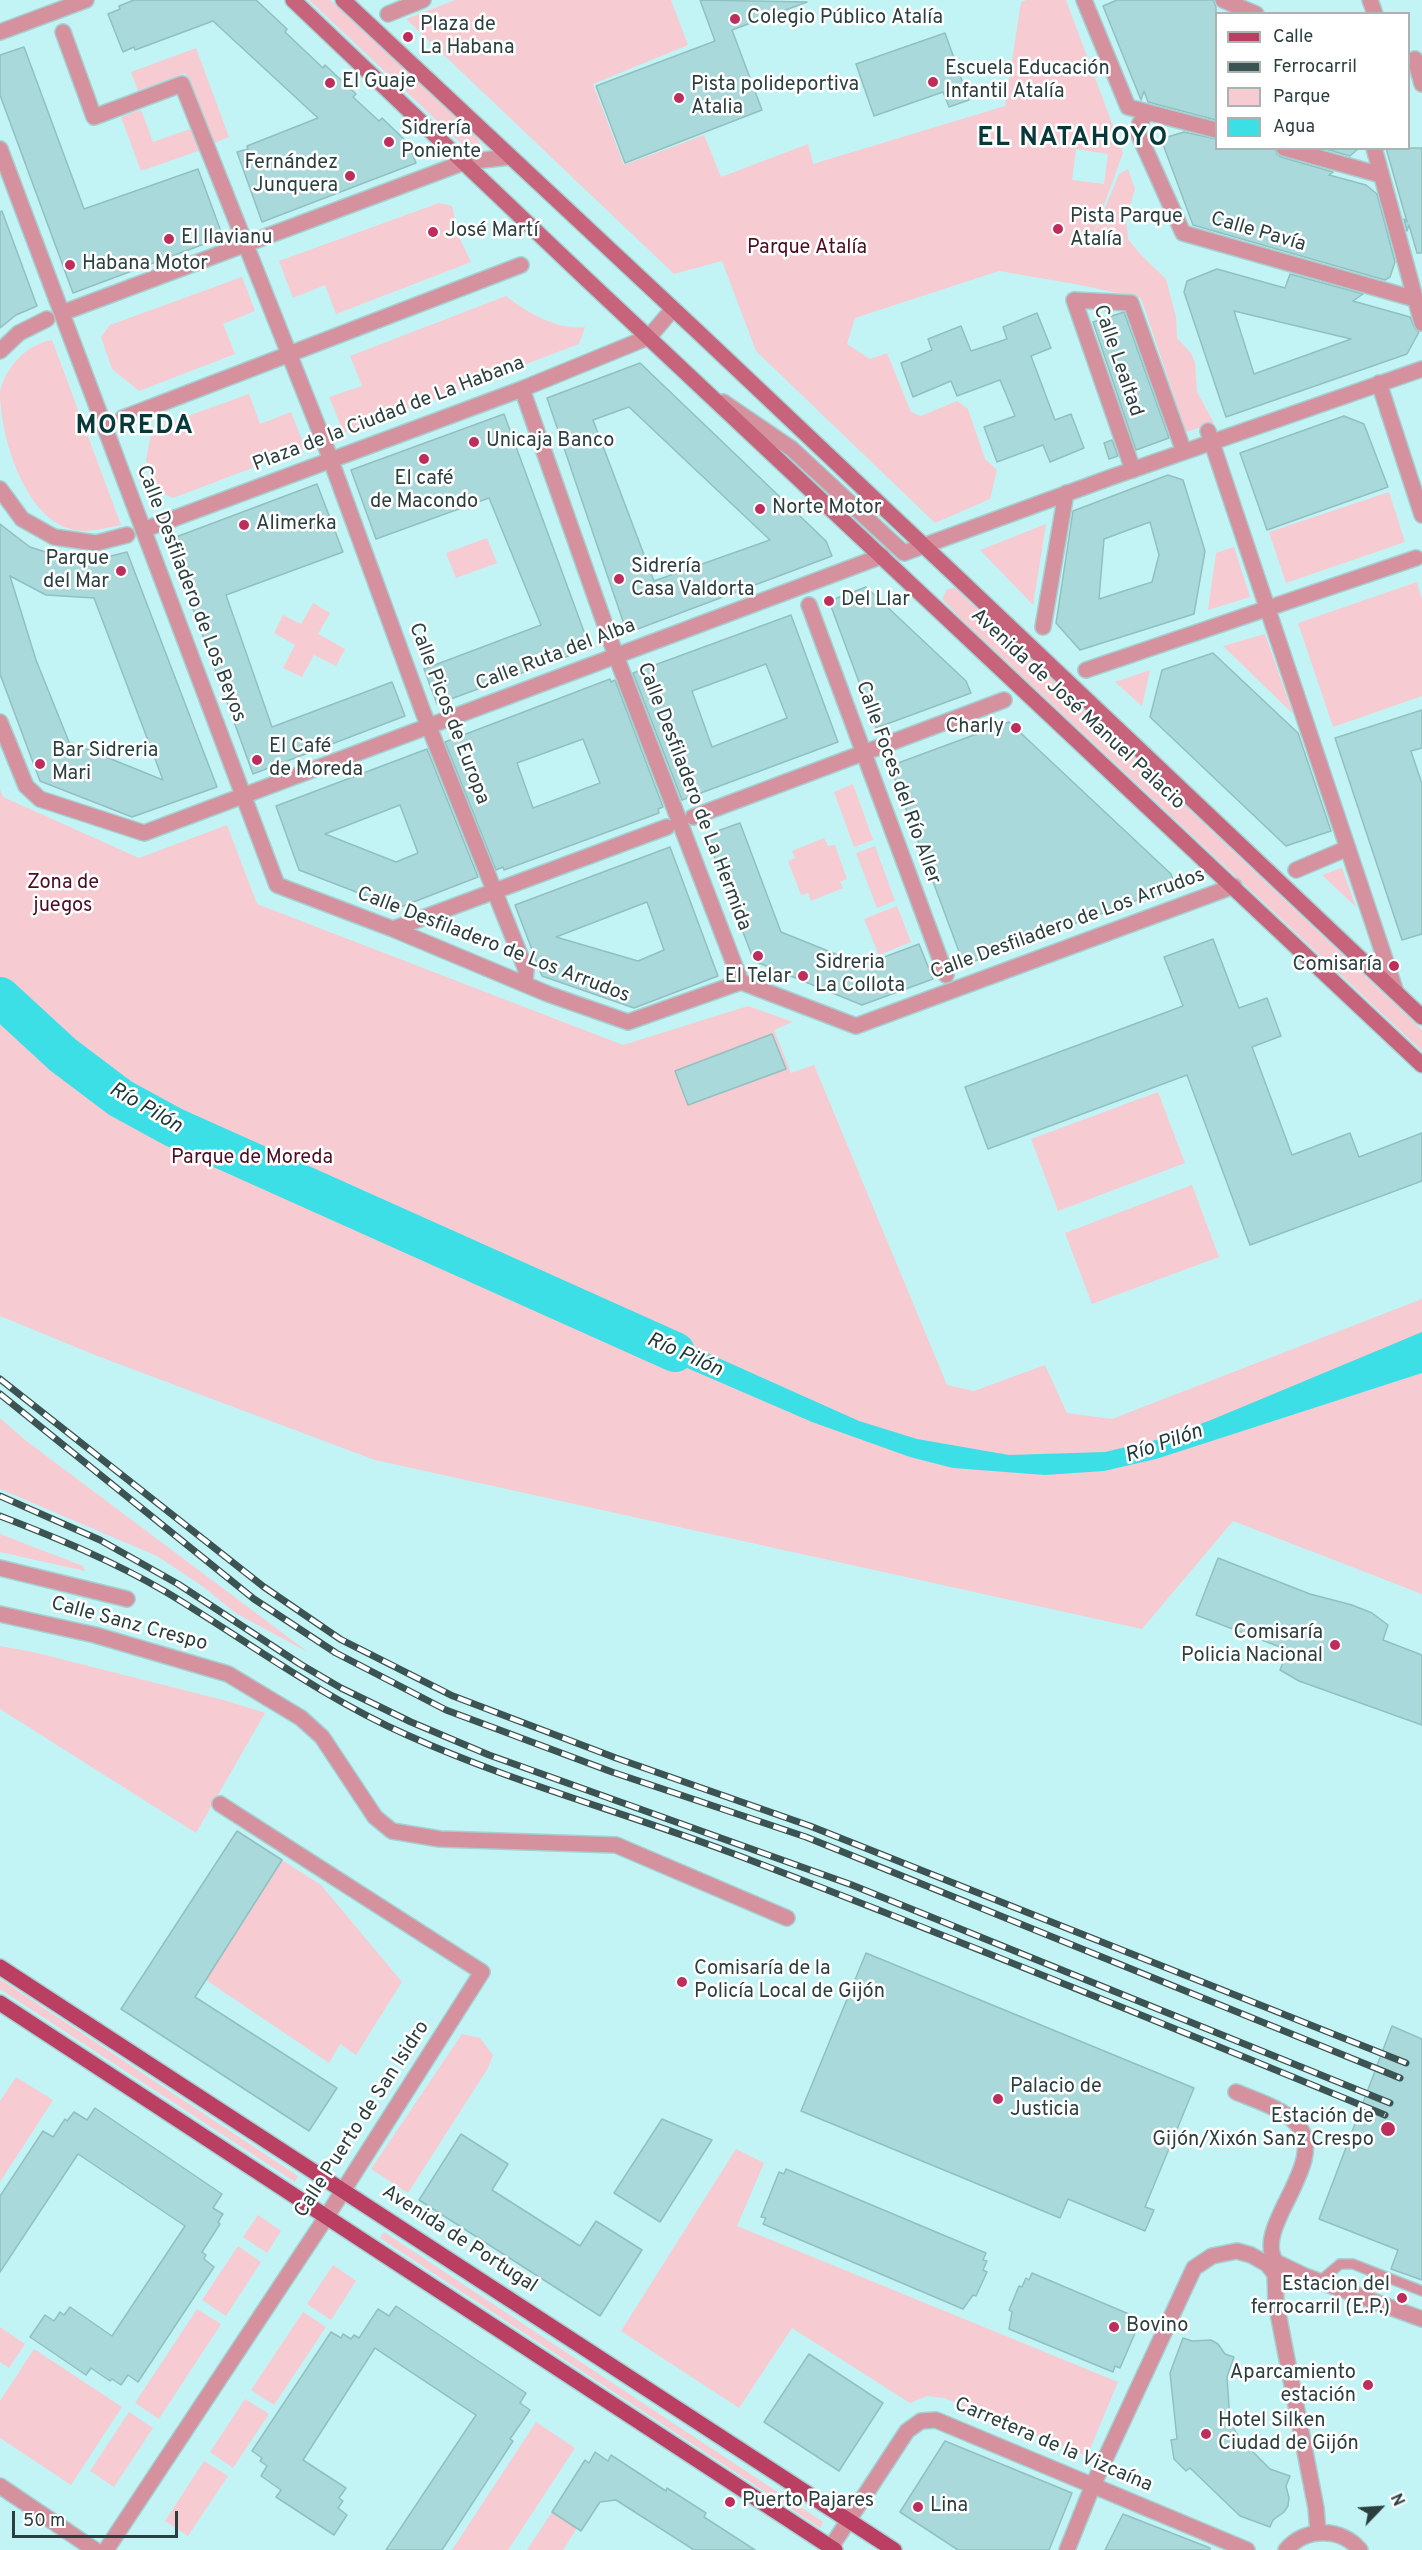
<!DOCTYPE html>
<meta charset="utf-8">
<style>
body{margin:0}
#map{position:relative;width:1422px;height:2550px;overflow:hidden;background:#c3f4f5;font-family:Overpass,sans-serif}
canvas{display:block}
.legend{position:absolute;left:1215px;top:12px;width:195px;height:138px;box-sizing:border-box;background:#fff;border:2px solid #aab2b2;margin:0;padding:8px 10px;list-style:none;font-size:18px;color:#2b3f3f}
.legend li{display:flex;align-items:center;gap:12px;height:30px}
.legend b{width:30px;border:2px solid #aab2b2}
.north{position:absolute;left:1350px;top:2478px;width:60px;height:60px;-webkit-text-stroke:4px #fff;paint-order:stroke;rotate:65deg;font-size:16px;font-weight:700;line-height:24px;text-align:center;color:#2b3f3f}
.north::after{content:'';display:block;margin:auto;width:21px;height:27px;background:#2b3f3f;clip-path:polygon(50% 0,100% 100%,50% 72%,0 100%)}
.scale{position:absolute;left:12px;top:2511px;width:166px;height:27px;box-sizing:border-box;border:3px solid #2b3f3f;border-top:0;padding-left:8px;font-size:18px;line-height:21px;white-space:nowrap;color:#2b3f3f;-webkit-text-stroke:4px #fff;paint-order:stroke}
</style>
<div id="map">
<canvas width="1422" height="2550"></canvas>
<ul class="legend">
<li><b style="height:8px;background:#ba3f62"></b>Calle</li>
<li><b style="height:8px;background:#3c5353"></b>Ferrocarril</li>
<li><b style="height:16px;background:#f6cbd2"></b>Parque</li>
<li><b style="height:16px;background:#3ddfe6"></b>Agua</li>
</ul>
<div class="north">N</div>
<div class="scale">50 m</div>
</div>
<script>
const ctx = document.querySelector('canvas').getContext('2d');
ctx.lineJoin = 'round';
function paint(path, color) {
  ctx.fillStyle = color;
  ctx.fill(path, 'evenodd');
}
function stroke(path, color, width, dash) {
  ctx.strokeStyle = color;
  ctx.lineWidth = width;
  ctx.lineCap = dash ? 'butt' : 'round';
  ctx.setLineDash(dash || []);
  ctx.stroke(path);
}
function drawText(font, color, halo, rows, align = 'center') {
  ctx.font = font + ' Overpass,sans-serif';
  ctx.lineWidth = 5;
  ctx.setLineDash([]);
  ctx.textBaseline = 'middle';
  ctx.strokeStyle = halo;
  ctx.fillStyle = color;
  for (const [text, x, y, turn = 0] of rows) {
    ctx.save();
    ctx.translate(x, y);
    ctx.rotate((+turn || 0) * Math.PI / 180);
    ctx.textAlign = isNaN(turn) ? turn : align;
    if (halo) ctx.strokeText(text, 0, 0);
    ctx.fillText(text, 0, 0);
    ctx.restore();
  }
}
paint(new Path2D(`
 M309,0h21l147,137 3,7 -6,7 -8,-3z
 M455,0h216l17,45 -95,39 31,81 80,-30 17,42 87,-33 5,20 192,-58 16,-104 6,-2h39l57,153 -36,98 32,-77 9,-5 7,20 -9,30 2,20 14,17 24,23 10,38 1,21 14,15 4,10 2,29 17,31 -28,9 -45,-134 -66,-14 -76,-13 -144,47 -8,26 23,15 17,-6 24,59 10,4 36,-15 11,8 17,50 12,11 -7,29 -55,24 -179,-172 -34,-90 -48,13 -268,-255zM1076,149l32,5 -4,30 -32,-4z
 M196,48l33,89 -17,7 -27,-71 -47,18 -7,-19z
 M141,110l12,32 40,-14 8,22 -60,21 -20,-54z
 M439,203l13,3 7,31 12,25 -135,52 -11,-29 -32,13 -14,-37z
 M242,277l13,34 -32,13 12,30 -96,37 -27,-22 -11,-32 9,-12z
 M506,296c22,17 50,34 79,31l-6,17 -235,89 -15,-36 33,-11 -12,-30z
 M52,340l69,185c-16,3 -33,9 -50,4 -46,-11 -71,-93 -71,-137 6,-26 26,-47 52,-52z
 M249,394l11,30 31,-12 14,36 -132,50 -15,-7 -12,-31 6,-31z
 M1389,492l16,50 -119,41 -17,-51z
 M1046,524l-13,81 -53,-55z
 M487,538l10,25 -41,15 -10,-25z
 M1234,547l16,50 -42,13 8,-57z
 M1417,582l5,17v97l-89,31 -35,-104z
 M955,588l467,442v21l-462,-433 -18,-19 5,-10z
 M313,603l17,10 -12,21 27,15 -9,17 -22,-11 -12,22 -19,-9 12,-23 -21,-12 9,-18 18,9z
 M1265,634l28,80 -70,-68z
 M1150,670l-8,36 -27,-24z
 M853,784l20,56 -19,7 -20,-55z
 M0,789l3,8 136,61 88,-33 30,79 366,141 125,-39 45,16 -19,8 17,43 23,-8 133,320 27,6 71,-26 22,48 45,6 310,-120v295l-189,-73 -91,108 -767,-169 -280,-105 -95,-39z
 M824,838l4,8 7,-1 12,34 -7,3 3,6 -32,13 -3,-8 -7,2 -13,-34 7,-3 -3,-7z
 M875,846l20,55 -18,7 -21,-55z
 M1342,868l14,39 -34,-32z
 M897,906l14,36 -32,13 -15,-36z
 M1158,1092l27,71 -127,48 -27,-72z
 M1192,1185l27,72 -127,47 -27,-71z
 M0,1418l25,22 283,212 -71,-38 -35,-28 -45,-30 -157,-67z
 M0,1534l83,32 2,5 -85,-19z
 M0,1646l33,6 194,49 38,12 -69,120 -196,-124z
 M282,1860l39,25 81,97 -46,73 -16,-11 -11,19 -123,-83z
 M0,1979l298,197 -3,6 -295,-193z
 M462,2034l18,4 13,17 -5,13 -80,125 -37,-24z
 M16,2077l37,23 -53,82v-81z
 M736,2149l28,14 -27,63 381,156 -31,74 -143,-58 -17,-2 -17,7 -118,-75 -53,80 -118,-77z
 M258,2215l23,16 -14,22 -24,-16z
 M384,2232l439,290 -3,6 -440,-290z
 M238,2246l23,16 -35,54 -24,-16z
 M333,2265l23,16 -25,39 -24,-16z
 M197,2309l24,15 -62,95 -24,-16z
 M303,2312l23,15 -52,78 -23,-15z
 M0,2327l25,17 -16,24 -9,-6z
 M34,2349l88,58 -51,78 -71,-47v-37z
 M245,2399l24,15 -36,54 -23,-16z
 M129,2412l24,16 -39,59 -24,-16z
 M536,2422l39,26 -67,102h-56z
 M204,2461l24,15 -40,60 -23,-15z
 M552,2512l25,16 -14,22h-36z`), '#f6cbd2');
paint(new Path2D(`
 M629,1318l230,103 58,18 92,16 96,-3 55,-13 51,-19 211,-88v41l-266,86 -52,12 -59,4 -92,-7 -43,-11 -98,-35 -192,-83z`), '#3ddfe6');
stroke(new Path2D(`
 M0,997l63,58 57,43 53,29 502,225`), '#3ddfe6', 40);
const building = new Path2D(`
 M134,0h122l31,29 -2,3 38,36 2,-3 31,29 -3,3 26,24 3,-3 26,25 8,20 -154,59 -25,-70 11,-3 -1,-3 71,-28 -105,-97 -78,29 -1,-3 -11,5 -15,-38 12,-5 -1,-3z
 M700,0l107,2 -75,28 30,80 -137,53 -29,-77 119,-45z
 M1117,0h96l3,7v113l-68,-18 -4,-11 -3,9 -38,-94z
 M945,33l24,67 -20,7 -6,-15 -69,24 -18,-52z
 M24,47l60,162 114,-40 25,68 -150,56 -73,-198v-40z
 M1184,132l32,7v9h59l2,6 4,3 52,15 -4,3 37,10 11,9 18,68 -5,15 -5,3 -192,-55 -32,-86z
 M1322,148h37l-9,8z
 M1386,148h36v105h-5l-8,-28 -2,6 -3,-12 3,3z
 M2,211l35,95 -21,9 -16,13v-116z
 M1217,269l68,19 5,-14 73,20 -10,7 57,16 5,12 4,3 -12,22 -181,63 -42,-125 3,-11zM1234,311l117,28 -97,35z
 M1124,312l45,126 -33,12 -43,-128z
 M1037,313l14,35 -20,8 24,64 16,-6 13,34 -34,14 -7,-17 -46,17 -13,-35 31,-11 -15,-36 -43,16 -6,-15 -38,16 -12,-34 31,-13 -4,-11 33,-13 10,25 36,-12 -4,-12z
 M640,363l186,178 6,15 -205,77 -80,-235zM629,407l141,133 -116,41 -61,-161z
 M504,414l86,234 -153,56 -13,-35 117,-44 -52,-127 -113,41 -25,-69z
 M1344,416l20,8 24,63 -121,43 -27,-77z
 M1112,440l6,16 -9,3 -5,-16z
 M1168,475l15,5 22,71 -11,63 -114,36 -24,-27 17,-112zM1150,522l9,33 -7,27 -53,17 5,-60z
 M317,484l26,68 -117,43 46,132 120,-45 13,34 -152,58 -85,-234z
 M0,524l30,23 25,8 44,4 28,-7 90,235 -85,30 -92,-36 -40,-107zM10,576l36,19 48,3 69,182 -94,-38 -33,-82z
 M866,587l100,94 5,12 -95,35 -47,-127z
 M791,615l47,127 -156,58 -49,-127zM766,664l21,54 -75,29 -20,-56z
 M1213,653l85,80 33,98 -45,15 -136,-129 12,-47z
 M610,679l1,3 4,-2 48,127 -5,2 1,4 -155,57 -1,-3 -7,3 -51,-128zM583,739l17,44 -67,25 -16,-45z
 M1422,710v38l-11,3 11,33v150l-20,6 -67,-202z
 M1009,722l162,152 4,12 -211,79 -74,-199z
 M427,749l51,128 -80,31 -99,-38 -23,-64zM400,805l18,48 -22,9 -71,-28z
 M740,823l41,109 82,33 56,-21 14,35 -71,26 -108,-44 -48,-126z
 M670,847l48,129 -84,32 -92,-32 -27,-71zM647,902l17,48 -26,11 -82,-24z
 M1213,939l26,69 28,-10 14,38 -29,11 40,108 58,-22 9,24 63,-24v48l-172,64 -63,-170 -199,74 -23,-62 218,-81 -19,-49z
 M772,1034l14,35 -98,36 -13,-34z
 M1218,1558l92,36 42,11 20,8 16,12 -5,15 39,15v70l-123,-44 -19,-11 8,-20 -92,-35z
 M237,1831l45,29 -87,137 142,91 -28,43 -188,-122z
 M866,1953l328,135 -49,119 9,3 -9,21 -77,-32 -8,19 -259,-107z
 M1392,2026l30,13v241l-31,-11 7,-19 -79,-31z
 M95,2108l127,86 -9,14 10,6 -5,8 2,2 -18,28 4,3 -2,4 10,8 -76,115 -10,-7 -7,10 -9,-6 -2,2 -19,-13 -5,7 -56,-38 15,-22 9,6 6,-9 4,3 6,-8 42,29 73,-110 -107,-72 -78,118v-76l43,-65 10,6 12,-18 2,2 7,-9 13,8z
 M662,2119l50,21 -52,82 -46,-29z
 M461,2134l47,30 -16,26 88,56 16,-25 46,29 -42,66 -181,-116z
 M786,2169l200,84 -3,7 4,1 -4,9 4,2 -11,24 -3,-1 -10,14 -200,-85 3,-6 -5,-1 18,-45 5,2z
 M1032,2273l104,44 -2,5 5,2 -19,44 -5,-2 -2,6 -104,-43 3,-17 -3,-2 10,-24 3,1 4,-9 3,2z
 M396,2306l130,87 -6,10 10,7 -20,29 3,2 -71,109h-56l90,-135 -101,-67 -72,112 43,28 -7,10 4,3 -5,7 9,7 -13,20 -58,-38 5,-7 -20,-14 6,-10 -7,-5 2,-3 -10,-7 79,-119 10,6 2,-4 8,5 3,-4 5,3 19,-29 11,7z
 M1183,2338l9,3 19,-1 7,4 7,10 9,3 -7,20 3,44 9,17 31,31 20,7 -4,10 3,12 -1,8 -4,6 -11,8 -3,7 -30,-11 -50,-48 -4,3 -12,-12 -3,-19 6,-1 -7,-66z
 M809,2354l74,49 -44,68 -75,-49z
 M945,2441l127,52 -23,57h-91l-58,-38z
 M595,2452l13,9 3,-6 55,36 1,-3 39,25 -2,4 51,33h-61l-78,-50 -16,2 -19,29 -29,-19 33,-52 4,3z
 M1123,2514l87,34v2h-105z`);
paint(building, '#a9d9da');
stroke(building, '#91c0c1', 1.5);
const lane = new Path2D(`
 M1320,2281l20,-17h13l69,27`);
const street = new Path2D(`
 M1084,0l44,107 88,23
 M1223,0l33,14
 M1370,0l5,14
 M388,14l35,-14
 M0,32l86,-32
 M63,32l31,85 88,-33 144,363 97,265 103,258 -1,12
 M1415,59l7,25
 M1147,112l-7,11 -2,10 45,100 232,66
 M1284,148l97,27
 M1374,148l48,175
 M0,149l277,736 116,44 155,65 80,28 113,-40 115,44 378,-140
 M62,313l403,-151 45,-5
 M0,351l19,-18 28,-14
 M1379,383l43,132
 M522,389l94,267 125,326
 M723,402l69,47 112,104 205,-75 313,-109
 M123,418l398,-153
 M1208,431l188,561
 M1133,470l-59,-170 57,3 53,149
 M0,489l22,30 32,18 42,6 31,-8
 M143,530l379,-141 127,-52 24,-28
 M809,605l137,370
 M1043,627l23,-134
 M1086,670l330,-112
 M0,722l26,64 14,13 104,34 738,-277
 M693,817l311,-117
 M1296,870l52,-22
 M393,929l274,-102
 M0,1568l127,31
 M0,1614l95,21 133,39 73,44 21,19 53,80 17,14 48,8 176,6 171,73
 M1236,2092c19,8 46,16 61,32 34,38 -46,104 -21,138l29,14 117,43
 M0,2486l95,64
 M106,2550l221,-334 155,-244 -262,-168
 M829,2550l78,-119 14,-10 15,-1 311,130
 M1067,2550l26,-65 101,-217 18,-12 25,-5 14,4 16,9 8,10 1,29 40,205 2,24
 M1286,2550c19,-23 55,-23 74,0`);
const secondary = new Path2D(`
 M293,0l290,276 839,789
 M343,0l355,332 724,685`);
const primary = new Path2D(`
 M0,1967l894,583
 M0,2003l835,547`);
stroke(lane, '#a5d0d1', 12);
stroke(street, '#a5d0d1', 18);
stroke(secondary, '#a5d0d1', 18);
stroke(primary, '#a5d0d1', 18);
stroke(lane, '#d6919f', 9);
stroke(street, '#d6919f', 15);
stroke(secondary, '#c7647b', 15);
stroke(primary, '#ba3f62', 15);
const rail = new Path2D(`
 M0,1379l264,208 76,52 113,57 163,62 194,68 596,237
 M0,1394l254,205 82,54 110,57 166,62 194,65 594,241
 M0,1496l100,44 78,44 122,80 41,24 70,34 78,33 363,130 538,218
 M0,1516c57,22 113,45 166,76 80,48 155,105 241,143 104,47 216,77 322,117 220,84 438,173 656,263`);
stroke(rail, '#3c5353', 7);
stroke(rail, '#fff', 4.5, [14]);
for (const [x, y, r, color] of [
 [735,19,6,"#bd2e5c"],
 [408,37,6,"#bd2e5c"],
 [933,82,6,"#bd2e5c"],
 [330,83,6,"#bd2e5c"],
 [679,98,6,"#bd2e5c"],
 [389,142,6,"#bd2e5c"],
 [350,176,6,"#bd2e5c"],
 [1058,229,6,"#bd2e5c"],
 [433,232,6,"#bd2e5c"],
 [169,239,6,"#bd2e5c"],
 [70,265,6,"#bd2e5c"],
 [474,442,6,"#bd2e5c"],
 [424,459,6,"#bd2e5c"],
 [760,509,6,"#bd2e5c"],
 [244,525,6,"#bd2e5c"],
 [121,571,6,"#bd2e5c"],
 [619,579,6,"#bd2e5c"],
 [829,601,6,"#bd2e5c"],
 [1016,728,6,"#bd2e5c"],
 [257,760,6,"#bd2e5c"],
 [40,764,6,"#bd2e5c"],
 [758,956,6,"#bd2e5c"],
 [1394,966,6,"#bd2e5c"],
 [803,976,6,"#bd2e5c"],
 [1335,1645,6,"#bd2e5c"],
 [682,1982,6,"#bd2e5c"],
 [998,2099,6,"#bd2e5c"],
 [1388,2129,8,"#bd2e5c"],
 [1402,2298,6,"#bd2e5c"],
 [1114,2327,6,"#bd2e5c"],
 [1368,2385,6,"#bd2e5c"],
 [1206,2434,6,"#bd2e5c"],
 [730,2502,6,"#bd2e5c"],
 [918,2507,6,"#bd2e5c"]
]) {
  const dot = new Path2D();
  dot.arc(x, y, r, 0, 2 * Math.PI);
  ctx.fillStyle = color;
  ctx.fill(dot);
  stroke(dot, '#fff', 2);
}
drawText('20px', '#2b3f3f', '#fff', [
 ["Colegio Público Atalía",747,19],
 ["Plaza de",420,26],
 ["La Habana",420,49],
 ["Escuela Educación",945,70],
 ["Infantil Atalía",945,93],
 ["El Guaje",342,83],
 ["Pista polideportiva",691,86],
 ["Atalia",691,109],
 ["Sidrería",401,130],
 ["Poniente",401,153],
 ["Fernández",338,164,"right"],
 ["Junquera",338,187,"right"],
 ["Pista Parque",1070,218],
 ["Atalía",1070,241],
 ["José Martí",445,232],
 ["El llavianu",181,239],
 ["Habana Motor",82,265],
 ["Unicaja Banco",486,442],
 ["El café",424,480,"center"],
 ["de Macondo",424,503,"center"],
 ["Norte Motor",772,509],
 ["Alimerka",256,525],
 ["Parque",109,560,"right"],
 ["del Mar",109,583,"right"],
 ["Sidrería",631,568],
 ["Casa Valdorta",631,591],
 ["Del Llar",841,601],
 ["Charly",1004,728,"right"],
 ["El Café",269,748],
 ["de Moreda",269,771],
 ["Bar Sidreria",52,752],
 ["Mari",52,775],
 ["Sidreria",815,964],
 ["La Collota",815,987],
 ["Comisaría",1382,966,"right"],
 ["El Telar",758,978,"center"],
 ["Comisaría",1323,1634,"right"],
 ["Policia Nacional",1323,1657,"right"],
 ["Comisaría de la",694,1970],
 ["Policía Local de Gijón",694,1993],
 ["Palacio de",1010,2088],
 ["Justicia",1010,2111],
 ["Estación de",1374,2118,"right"],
 ["Gijón/Xixón Sanz Crespo",1374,2141,"right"],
 ["Estacion del",1390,2286,"right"],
 ["ferrocarril (E.P.)",1390,2309,"right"],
 ["Bovino",1126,2327],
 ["Aparcamiento",1356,2374,"right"],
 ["estación",1356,2397,"right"],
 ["Hotel Silken",1218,2422],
 ["Ciudad de Gijón",1218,2445],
 ["Puerto Pajares",742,2502],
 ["Lina",930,2507]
], 'left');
drawText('20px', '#2b3f3f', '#fff', [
 ["Calle Pavía",1258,233,16],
 ["Calle Lealtad",1117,361,71],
 ["Plaza de la Ciudad de La Habana",389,415,-21],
 ["Calle Desfiladero de Los Beyos",190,594,69],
 ["Calle Ruta del Alba",556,656,-21],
 ["Avenida de José Manuel Palacio",1077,710,43],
 ["Calle Picos de Europa",448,714,69],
 ["Calle Foces del Río Aller",897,783,70],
 ["Calle Desfiladero de La Hermida",693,797,69],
 ["Calle Desfiladero de Los Arrudos",1068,925,-20],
 ["Calle Desfiladero de Los Arrudos",493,946,21],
 ["Calle Sanz Crespo",129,1625,15],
 ["Calle Puerto de San Isidro",363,2120,-57],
 ["Avenida de Portugal",459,2240,33],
 ["Carretera de la Vizcaína",1053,2446,23]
]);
drawText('20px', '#4d0d22', '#fff', [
 ["Parque Atalía",807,249],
 ["Zona de",63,884],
 ["juegos",63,907],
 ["Parque de Moreda",252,1159]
]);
drawText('italic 21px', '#1d3637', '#fff', [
 ["Río Pilón",145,1109,30],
 ["Río Pilón",684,1356,24],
 ["Río Pilón",1164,1445,-19]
]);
ctx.letterSpacing = '1.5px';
drawText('bold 26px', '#07393b', '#fff', [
 ["EL NATAHOYO",1073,140],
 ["MOREDA",135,428]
]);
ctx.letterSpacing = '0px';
</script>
